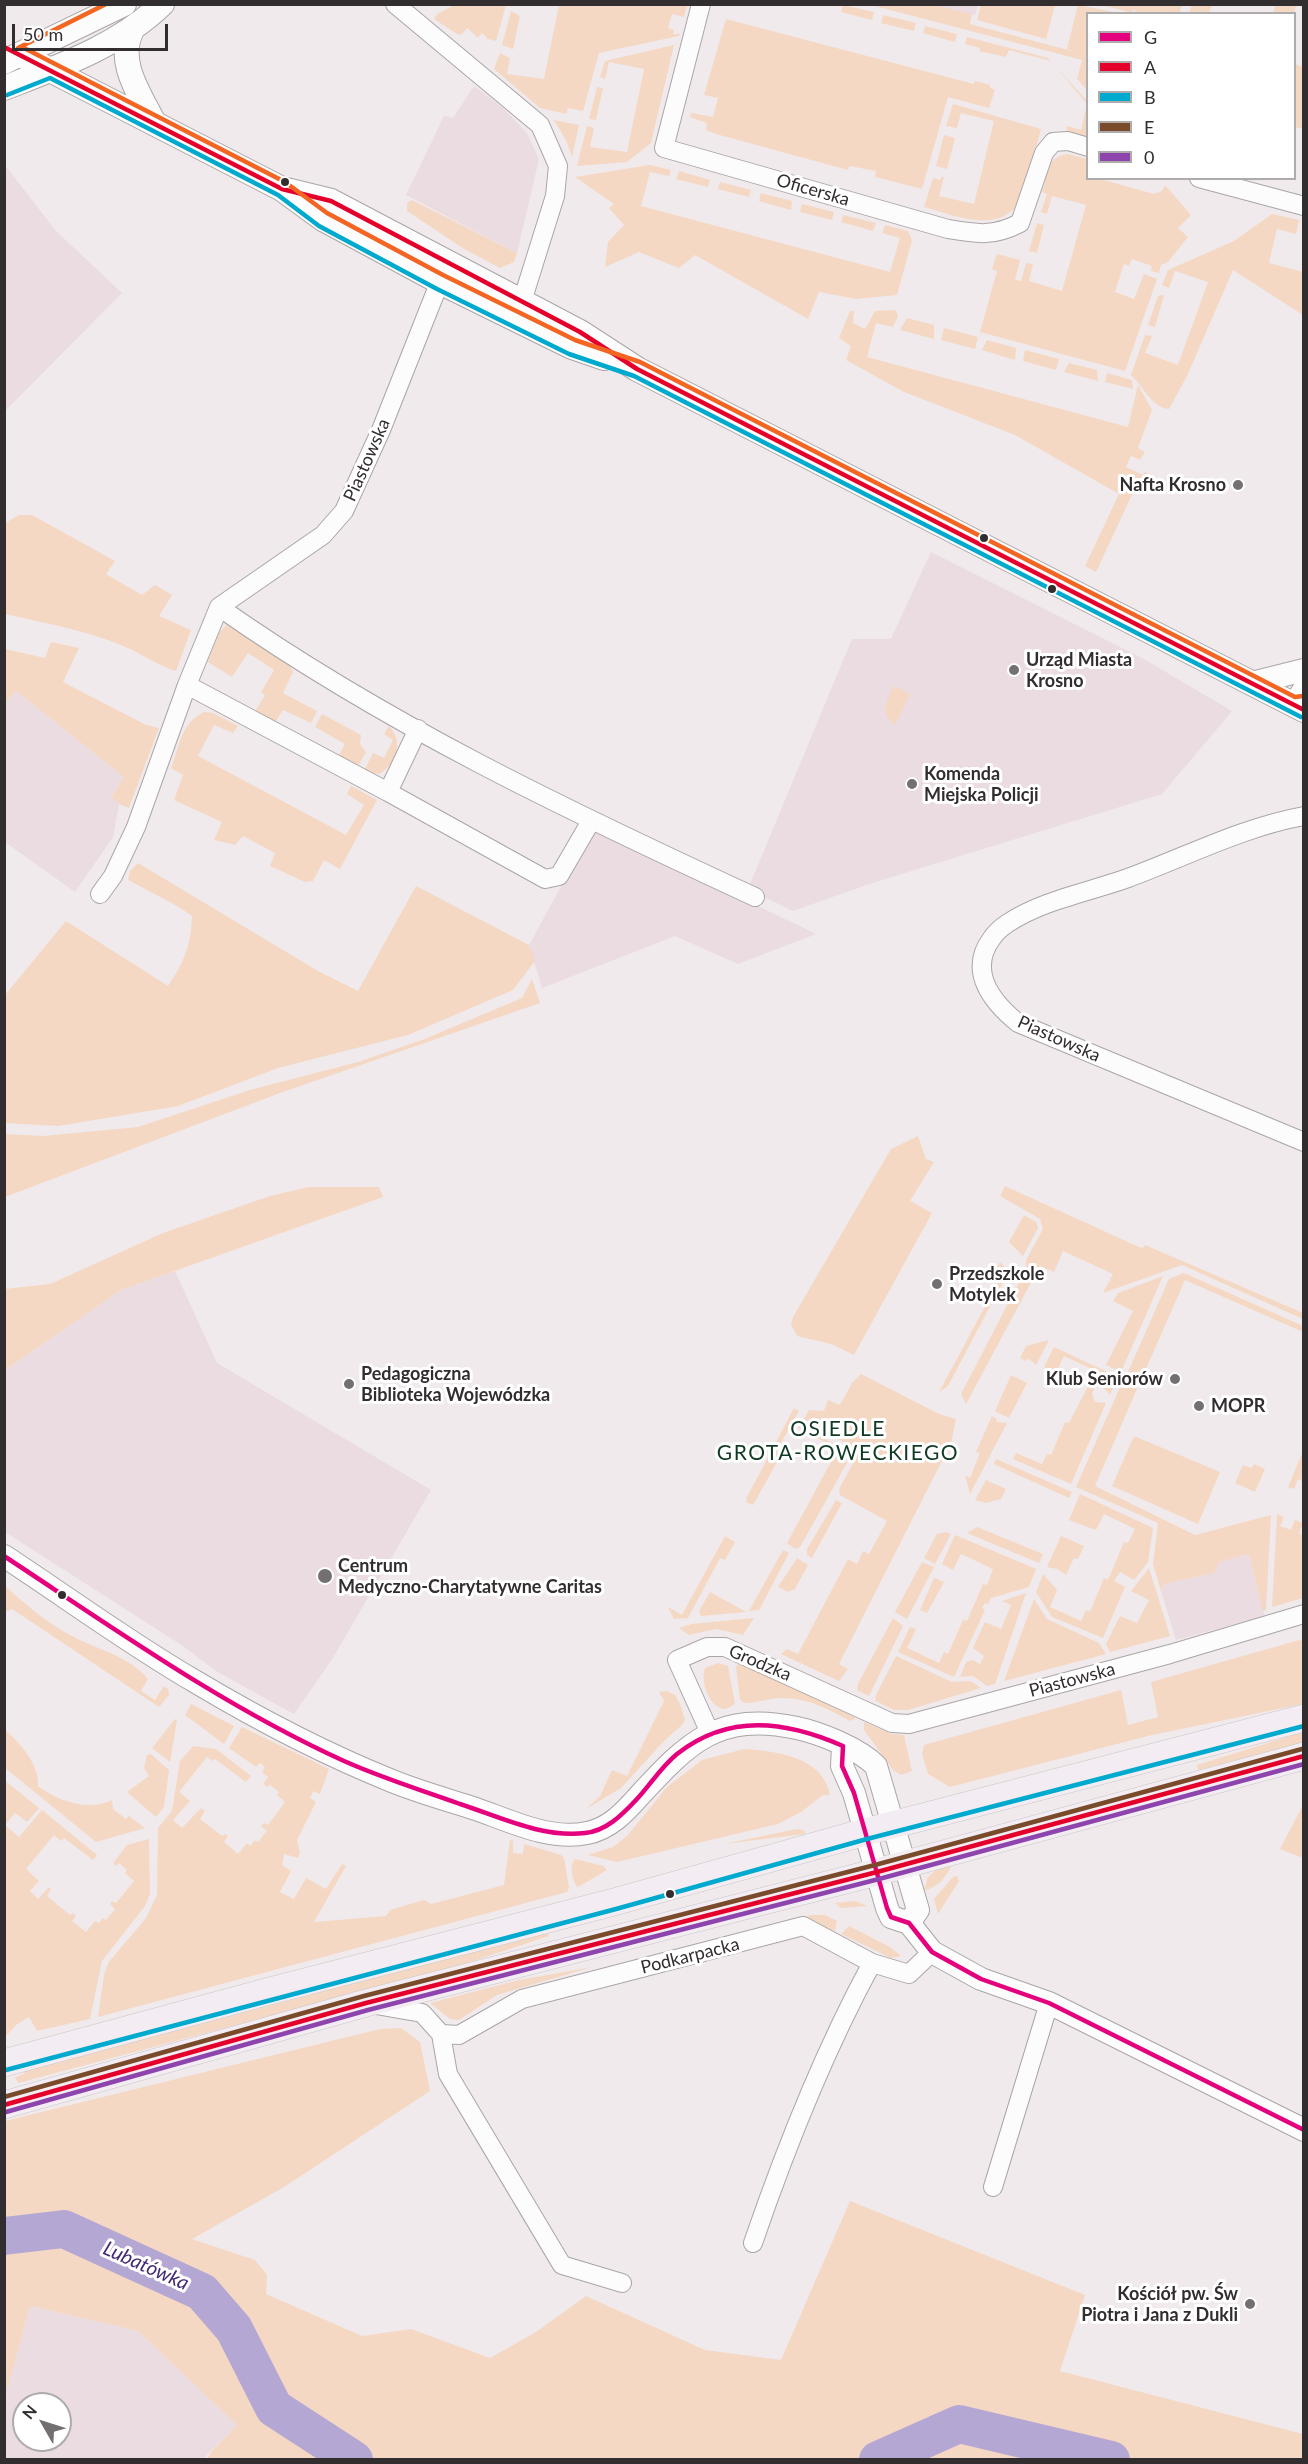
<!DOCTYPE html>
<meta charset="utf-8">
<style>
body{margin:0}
#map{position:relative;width:1308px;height:2464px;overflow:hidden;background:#f0eaec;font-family:Lato,sans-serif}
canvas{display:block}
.frame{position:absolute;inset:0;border:6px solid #322d2e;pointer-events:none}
.legend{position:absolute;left:1086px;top:12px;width:210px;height:168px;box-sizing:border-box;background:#fff;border:2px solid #adabab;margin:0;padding:8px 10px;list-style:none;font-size:18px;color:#322d2e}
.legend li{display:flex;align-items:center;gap:12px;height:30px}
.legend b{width:30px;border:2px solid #adabab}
.north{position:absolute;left:12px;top:2392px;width:60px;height:60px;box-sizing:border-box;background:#fff;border:2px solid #adabab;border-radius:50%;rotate:309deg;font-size:16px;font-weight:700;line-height:24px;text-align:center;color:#322d2e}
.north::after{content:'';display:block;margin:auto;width:21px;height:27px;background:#746f70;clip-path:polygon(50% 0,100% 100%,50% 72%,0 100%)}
.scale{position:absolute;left:12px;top:24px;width:156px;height:27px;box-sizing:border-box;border:3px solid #322d2e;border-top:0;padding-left:8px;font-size:18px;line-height:21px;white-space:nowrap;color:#322d2e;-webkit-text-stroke:4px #fff;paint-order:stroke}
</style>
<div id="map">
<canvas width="1308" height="2464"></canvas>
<div class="frame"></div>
<ul class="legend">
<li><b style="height:8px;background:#e5007d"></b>G</li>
<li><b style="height:8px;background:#e4002b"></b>A</li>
<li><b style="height:8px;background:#00a9ce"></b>B</li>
<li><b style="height:8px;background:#7a4b2a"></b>E</li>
<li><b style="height:8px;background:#8e44ad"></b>0</li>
</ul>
<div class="north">N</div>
<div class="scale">50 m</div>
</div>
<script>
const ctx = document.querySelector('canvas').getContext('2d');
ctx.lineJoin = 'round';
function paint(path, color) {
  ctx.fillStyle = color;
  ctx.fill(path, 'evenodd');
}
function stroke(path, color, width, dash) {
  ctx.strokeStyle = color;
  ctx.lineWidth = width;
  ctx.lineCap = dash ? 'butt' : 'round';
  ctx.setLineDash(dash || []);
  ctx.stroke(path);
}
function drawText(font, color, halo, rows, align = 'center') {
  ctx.font = font + ' Lato,sans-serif';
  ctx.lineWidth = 6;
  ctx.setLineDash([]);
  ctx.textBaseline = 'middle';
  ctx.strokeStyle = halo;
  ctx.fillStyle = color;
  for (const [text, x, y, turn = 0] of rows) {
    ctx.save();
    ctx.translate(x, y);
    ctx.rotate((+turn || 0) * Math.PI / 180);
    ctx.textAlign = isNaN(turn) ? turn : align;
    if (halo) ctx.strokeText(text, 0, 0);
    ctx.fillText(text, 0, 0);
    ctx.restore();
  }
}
paint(new Path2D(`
 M934,5h44l-3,10z
 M474,86l28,21 25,26 12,26 -22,94 -111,-58 38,-79 9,2z
 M5,165l50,65 67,63 -117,118z
 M931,552l211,106 90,53 -70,83 -293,90 -76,27 -45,-22 104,-250h39z
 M16,691l108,86 -13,19 8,8 -6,33 -38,55 -70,-50v-139z
 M592,830l25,8 199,96 -78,30 -63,-28 -133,52 -13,-43z
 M175,1271l42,92 214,127 -100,171 -37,53 -78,-43 -33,-25 -178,-114v-162l116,-80z
 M1249,1554l16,62 -89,24 -15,-49 3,-7 50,-11 5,-11z
 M30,2306l108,25 99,94 -34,34 -198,1v-62zM24,2404h36v36h-36z`), '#eadce1');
paint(new Path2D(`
 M1276,4h20v1l-2,8h-21z
 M455,5h51l-10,36 -8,-2 -6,-6 -4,5 -11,-10 -6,7 -4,-1 -23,-15 3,-5z
 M559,5v-1l128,1 -3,12 -12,-3 -4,14 6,2 -1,4h7l-1,2 -80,17 -16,58 -15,-3 -2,6 -26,-6 -46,-39 6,-16 10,5 -3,16 37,5z
 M843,5l31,7 -2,8 -31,-8z
 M871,5h63l38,9 -2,10 102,27 -5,-2 11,-44 41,8 -31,1 -1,76 -10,-11 5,-19z
 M981,5v-1l74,1 -9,34 -69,-19z
 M1103,5h79l-3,9 -39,-1 -7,-3 -1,3z
 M1192,5v-1l20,1 -3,8h-20z
 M511,11l9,5 -7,33 -11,-4z
 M883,15l33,8 -2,8 -33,-8z
 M726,19l248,65 1,-3 15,4v3l5,2 -6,18 -41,-11 -26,92 -47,-12 1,-6 -26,-5 -2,4 -132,-36 -10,-4 1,-7 -17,-6 1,-4 22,4 5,-19 -14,-3z
 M925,26l32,8 -2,8 -32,-9z
 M967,37l81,21 39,43v41l-20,-8v-8l14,4 6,-26 -36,-43 -42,-11 -3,7 -27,-6 1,-3 -15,-4z
 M674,45l-23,98 -24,19 -50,4 10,-40 7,2 -4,19 37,5 17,-83 -35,-7 -4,17 -5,-2 5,-16z
 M1295,64l8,3v62l-8,-2z
 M597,87l6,1 -7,32 -7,-1z
 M953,104l88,25 -20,72c-24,34 -64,15 -97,6l9,-29 7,2 2,-3h2l-5,19 35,8 20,-83 -33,-8 -4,15 -11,-2z
 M554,120l25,5 -7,32 -5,-15z
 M944,135l11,3 -8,31 -11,-3z
 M1068,154l19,5 1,19 12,1 54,15 8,-3 3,-6 26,30 -13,13 10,9 -20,25 -7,3 -2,8 -8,-2 1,-5 -20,-7 -3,7 -5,-2 -9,28 19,7 10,-25 13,5 -32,92 -145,-39 17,-61 -5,-2 5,-15 23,6 -5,20 6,1 5,-18 7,1 -4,17 33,10 24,-86 -34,-9 -5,18 -6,-2 6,-18 -5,-2 3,-9 -2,-5c6,-14 10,-22 25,-24z
 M650,165l21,5 -2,6 -19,-4 -9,34 249,66 10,-34 -18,-5 3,-8 23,6 4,9 -15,55 -41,4 -37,-7 -11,27 -113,-64 -16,13 -40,-16 -34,15 3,-25 16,-17 -15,-17 5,-4 -39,-27z
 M679,171l31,9 -2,7 -32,-8z
 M720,182l31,8 -2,7 -31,-8z
 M761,193l31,8 -1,9 -32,-9z
 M412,200l105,53 -3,9 -14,6 -36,-19 -57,-38v-8z
 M802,204l32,8 -2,8 -32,-8z
 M1272,214l27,6 -3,14 -19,-5 -8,34 34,9v43l-70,-45 -46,106 -18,33c-17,-1 -26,-23 -38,-34l14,-40 7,1 -7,17 33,12 30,-83 -33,-11 -6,17 -7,-3 6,-15 66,-29z
 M843,215l33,8 -3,8 -32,-9z
 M1037,223l7,2 -7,28 -8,-2z
 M1164,295l-9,32 -7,-2 10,-29z
 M896,310l2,6 -5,11 -17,-4 -9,34 261,70 10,-42 14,25 -14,38 7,4 -5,8 -9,-4 -5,11 17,8 2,-3 7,4 -7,14 -9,-4 -40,86 -11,-6 34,-72 -104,-59 -111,-43 -58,-32 5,-14 -12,-8 11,-27h4l-1,12 12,6 10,-18z
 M907,318l27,7v14l-34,-9z
 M944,328l34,9 -3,12 -34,-9z
 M987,340l29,8 -1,12 -33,-10z
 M1025,350l34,9 -3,11 -33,-9z
 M1069,363l28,7 1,11 -34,-9z
 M1107,373l25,7 1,9 -28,-7z
 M19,515h13l83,46 -9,13 36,21 13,-10 17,10 -13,21 32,14 -15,41c-20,-6 -35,-18 -55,-26 -37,-15 -77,-22 -116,-31v-91z
 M229,622l59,40 5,10 -10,21 34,18 -6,12 -28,-13 -7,11 -4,2 -18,-10 11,-18 -4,-3 13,-22 -26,-17 -16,24 -24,-15 11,-29z
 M51,642l28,6 -16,34 83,43 13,3 -30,80 -10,-4 -8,-7 13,-20 -108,-86 -11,12v-54l40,9z
 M894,686l16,8 -15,31c-16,-11 -8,-25 -1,-39z
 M204,712l9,1 25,13 -5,7 -19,-8 -16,31 148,79 18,-30 -17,-11 4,-8 26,14 -37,69 -16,-9 -11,21 -8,1 -35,-16 5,-13 -32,-17 -8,9 -21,-5 8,-18 -48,-22 9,-25 -12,-7c9,-23 10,-45 33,-56z
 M322,714l39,21 -1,9 6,8 -9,16 -19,-11 7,-13 -30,-17z
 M389,726c15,15 8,38 -10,48l-15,-3 9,-18 11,5 9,-18 -9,-6z
 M138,863l180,108 40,20 58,-105 113,59 6,16 -22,29 -105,45 -130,33 -100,38 -120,20 -53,-3v-128l61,-74 102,65c16,-24 23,-40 24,-70l-13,-9 -51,-27 2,-9z
 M532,979l8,24 -260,90 -275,104v-63l38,2 95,-9 112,-37 108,-28 64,-22 100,-42z
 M918,1136l8,23 8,3 -24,39 22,12 -78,142 -23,-11 -34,-8 -6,-12 2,-7 98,-168z
 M1005,1186l134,61 4,1 2,-3 158,68v6l-121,-54 -79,28 10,-19 -50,-23 -9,21 -14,-6 -74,138 -5,-10 65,-125v-9l17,-31 -3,-10 -40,-23z
 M309,1187h70l4,10 -262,93 -116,80v-81l45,-5 113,-51 107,-37z
 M1024,1215l12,7 2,6 -15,28 -14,-14z
 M1000,1262l6,6 1,6 -59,112 -9,6 63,-117 -4,-2 -5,8 -3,-1z
 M1184,1273l119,53v6l-118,-52 -43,98 -14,-6 41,-93z
 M1163,1276l-42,96 -15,-7 27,-54 -20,-10 5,-8z
 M1049,1340l-13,25 -8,-7 -2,3 -6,-3 6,-12z
 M1054,1347l64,30 -8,18 -7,-8 -8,-2 -3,9 3,8 11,1 -35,81 -58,-25 3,-6 26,11 5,-10 4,1 14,-33 4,1 27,-52 -32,-15 -8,17 -12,-6z
 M861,1374l78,40 17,5 -5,24 -112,221 9,5 -9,12 -58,-27 6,-5 11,5 50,-95 9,5 6,-13 6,3 18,-33 -47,-26 -1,-6 14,-26 -8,-20 -41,-24 5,-9 15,1 4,-11 12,5 12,-22z
 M1011,1375l16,8 -18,35 -14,-7z
 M1125,1376l15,6 -45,104 100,49 76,-20 -5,95 -3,1 -14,-57 -30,8 -5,11 -50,11 -3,7 -8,-27 5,-41 -82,-36z
 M794,1408l5,3 -23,41 5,3 -28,50 -7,-3 1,-5z
 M992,1416l5,3 -1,3 11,1 -37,71 -5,-19 5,3 10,-25 -4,-1z
 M799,1426l42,21 6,16 -47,84 -5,2 -8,-6 51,-94 -40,-21z
 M1134,1436l86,36 -22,52 -86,-38z
 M1303,1451v30l-5,-2 -4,10 -6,-2z
 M996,1459l76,33 -3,6 -75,-34z
 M1254,1464l11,5 -10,23 -20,-9 8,-18 9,3z
 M986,1480l20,9 -5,10 -15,4 -11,-3z
 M1080,1494l73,34 -5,34 -14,18 -14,-8 -6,9 11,6 -22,51 -51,-21 -16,-25 7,-18 14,16 -7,17 31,14 5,-11 4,2 14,-34 4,2 16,-38 4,1 7,-14 -31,-15 -8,16 -27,-10z
 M836,1500l6,3 -30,55 -5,-3v-6z
 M1277,1514l7,3 -4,9 11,4 4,-10 8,3 -4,10 4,3v62l-31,9z
 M977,1527l66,27 -4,9 -72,-30z
 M946,1532l5,2 -16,30 -11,-6 13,-24z
 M955,1535l81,34 -7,18 -38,11 -3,6 -3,-1 -3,5 3,2 -31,67 -56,-25 12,-25 6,2 -9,19 32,15 5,-11 4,2 15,-34 4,1 16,-37 4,1 6,-16 -32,-15 -8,16 -11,-6z
 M725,1536l10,6 -10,18 -5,-2 -32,60 -14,1 -6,-12 14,8z
 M1061,1536l23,10 -6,13 -4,-1 -8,17 -9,-6 -10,-2z
 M783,1550l6,3 -30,57 -10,1z
 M797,1558l11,7 -13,24 -7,3 -10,-5z
 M922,1562l12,5 -27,52 -12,-7z
 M1149,1568l21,68 -60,16 -4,-8 14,-28 17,7 12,-23 -18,-9z
 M934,1578l10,4 -17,31 -7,-3z
 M5,1586c22,20 47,41 75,54 25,12 49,17 68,39l-7,12 14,9 9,-14 4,3 1,6 -10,12 -147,-98 -7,3z
 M710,1592l36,20 -45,4 -2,-5z
 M1026,1593l-31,91 -8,2 -14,-10 -13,1 6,-15 6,-2 8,4 4,-8 -11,-8 12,-26 16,7 10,-24 -9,-4z
 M1034,1599l13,20 52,24 7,11 -102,27z
 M754,1618l-11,17 -27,-6 -27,6 -10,-7 13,-4z
 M893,1618l10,8 -34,70 -12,-6 1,-6z
 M1303,1639v65l-151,31 -202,52 -22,-13 -6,-20 2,-9 197,-55 7,35 30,-8 -7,-35z
 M896,1656l56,26 19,-1 10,7 -73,22h-14l-18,-9 -1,-4z
 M739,1662l117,56 -6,3c-22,-12 -42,-23 -68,-23 -12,0 -25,5 -38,5l-4,-3 -4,-33z
 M718,1663l10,3 7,38 -9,5c-17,0 -26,-28 -21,-41z
 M667,1691l8,4 5,9 5,16 -3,5 -17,15 -44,48 -35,21 14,-13 12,-26 15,6 37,-75 -5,-9z
 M191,1704l43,22 -10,18 -39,-29z
 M175,1719l2,1 -7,42 -18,-14z
 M864,1722l28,12 12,1 8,36 -11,4 -8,-5 -29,-40z
 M242,1727l87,42 -9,25 -7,-3 -3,7 6,4 -19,38 3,12 -2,6 -14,-4 -2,11 9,6 -11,21 14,7 12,-21 20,11 16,-25 4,2 -32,56 72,-6 4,-6 34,-10 7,4 73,-19 6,-45 3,1v12l10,1 1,-10 37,11 3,3 5,30 -2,4 -469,125 6,-42 4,-12 38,-45 11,-23 1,-67 14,-17 8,-50 13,-15 23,3 35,27 -5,6 -31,-23 -3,2 -5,-4 -28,35 11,9 -17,19 9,8 19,-20 4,3 -5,8 22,17 3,-2 3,2 -4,6 14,12 9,-11 3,3 5,-6 3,2 9,-11 -6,-5 3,-3 4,2 17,-23 -8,-7 2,-3 -9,-7 -3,2 -4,-3 5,-7 -6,-5 3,-5 -5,-4 -4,4 -27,-19z
 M5,1730c16,14 34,34 33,56 20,15 50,26 74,14l1,9 13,10 3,-3 16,12 -49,14 -91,-74z
 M1303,1732v11l-105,27 -1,-5z
 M744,1749c33,2 79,8 86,46h-7l-22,17 -23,12 -161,38 -29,-7 25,-8 14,-11 40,-49 35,-27z
 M151,1754l18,16 -5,37 -8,10 -29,-25 22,-16 -5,-8 3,-13z
 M4,1780l35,28 -12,14 -12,-9 -10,12 14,12 23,-27 55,45 -4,5 -29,-22 -3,3 -7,-6 -28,34 13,12 -9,10 8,8 11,-12 2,2 -4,7 23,19 3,-2 3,3 -4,5 14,11 9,-11 4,2 4,-5 3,2 9,-11 -5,-5 2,-3 4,2 18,-22 -9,-8 2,-3 -8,-7 -3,3 -3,-3 14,-18 22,-6 1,55 -5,12 -43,55 -12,58 -53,12 -8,-14 -13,8 -11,12z
 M1303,1805v53l-23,-9z
 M797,1829l7,1 1,4 -82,10z
 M575,1859l28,7 4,4 -29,17c-6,-5 -9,-23 -3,-28z
 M941,1865l10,1c-5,12 -14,22 -27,24l4,-13z
 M957,1876l2,5 -21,33 -4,-15 19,-22z
 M855,1901l13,5 -27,2 -6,-5z
 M811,1915h14l12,6 -2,10 -35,-13z
 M849,1926l41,21 11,9 -10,2 -50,-24z
 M547,1932l2,4 -91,30 -440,117 -3,-6 9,-3v-3z
 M592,1967l-95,28 -38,25 -9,-1 -20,-16 89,-23z
 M401,2028l19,14 10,49 -146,96 -92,52 63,21 12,15 -1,19 96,42 49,-7 79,29 46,-26 50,-36 119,54 76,10 69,-159 235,94 -25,76 243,63v25h-1096l4,-7 26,-27 -99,-94 -108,-25 -25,92v-277l375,-92z`), '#f4d8c3');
stroke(new Path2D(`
 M4,2236l60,-7 138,63 32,37 40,79 80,52
 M878,2460l81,-36 152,36`), '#b4a7d4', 38);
const minor = new Path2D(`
 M395,4l145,121 18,41 -3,30 -36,115
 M701,4l-37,144 284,81c29,5 45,8 72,-6l24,-70 9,-11 15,-1 20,6
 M1199,178l105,28
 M219,607c166,117 352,205 536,290
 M187,685l201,107 30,-63
 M388,792l157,87 14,-3 32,-55
 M1304,816c-61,11 -119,41 -176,62 -39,14 -85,22 -120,45 -6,4 -12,9 -16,15 -25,33 0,64 26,85l286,119
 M100,894l13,-18 23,-49 51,-142 32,-78 104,-72 21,-24 37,-81 63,-159
 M710,1733l-33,-73 30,-13h18l167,76 17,1 261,-70 134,-40
 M376,2005l46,8 19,21 7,40 114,191 60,18
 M441,2034l18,1 63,-36 281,-73 69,37 37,11 23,-22
 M993,2187l56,-184
 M753,2243c33,-96 70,-190 119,-280`);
const tertiary = new Path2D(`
 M1252,683l52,-13
 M1294,705l10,-16
 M4,1556c64,42 126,88 192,126 62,37 129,72 196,99 27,11 56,19 84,28 34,12 75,32 111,24 22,-4 38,-21 52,-37 49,-53 79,-85 158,-68 23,5 63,21 79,38l42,144 -9,13
 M843,1746l-1,20 12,27 33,115 4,9 18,6
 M909,1923l23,29 49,27 68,24 255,127`);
const secondary = new Path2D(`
 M133,28c-18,32 6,65 21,95
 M21,55l261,134 41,30 117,63 132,65 32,11
 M4,62l120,-58
 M4,88c54,-21 115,-42 158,-84
 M282,189l49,12 249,131 57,37 667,341`);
const primary = new Path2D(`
 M4,2063l262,-71 348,-90 251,-70 439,-114
 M4,2105l362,-102 511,-131 427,-116`);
stroke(minor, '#aaa5a6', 20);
stroke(tertiary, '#aaa5a6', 24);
stroke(secondary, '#aaa5a6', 26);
stroke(primary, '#c8c6c6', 28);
stroke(minor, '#fdfcfc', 18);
stroke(tertiary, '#fdfcfc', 22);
stroke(secondary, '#fdfcfc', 24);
stroke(primary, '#f3edf3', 27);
stroke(new Path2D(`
 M4,1556c111,73 219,150 340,205 38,17 77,29 116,43 40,13 82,34 125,29 21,-2 37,-18 51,-33 14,-15 25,-33 41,-46 52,-41 109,-33 166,-8
 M843,1746l-1,20 12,27 33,115 4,9 18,6
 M909,1923l23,29 49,27 68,24 255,127`), '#e5007d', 4.5);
stroke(new Path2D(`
 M4,47l278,142 49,12 249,131 57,37 667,341
 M4,2105l362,-102 511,-131 427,-116`), '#e4002b', 4.5);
stroke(new Path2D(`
 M7,95l43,-17 228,117 41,31 118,63 132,65 65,22 667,341
 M6,2070l610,-161 251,-70 437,-113`), '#00a9ce', 4.5);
stroke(new Path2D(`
 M4,2097l360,-101 511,-131 427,-116`), '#7a4b2a', 4.5);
stroke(new Path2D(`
 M6,2112l362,-102 511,-131 425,-115`), '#8e44ad', 4.5);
stroke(new Path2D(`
 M18,48l88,-44
 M24,48l261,134 42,31 116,62 132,65 65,22 655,335 8,-1`), '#f26522', 4.5);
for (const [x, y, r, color] of [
 [285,182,5,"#322d2e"],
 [1238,485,6,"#746f70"],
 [984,538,5,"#322d2e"],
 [1052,589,5,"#322d2e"],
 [1014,670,6,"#746f70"],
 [912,784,6,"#746f70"],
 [937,1284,6,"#746f70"],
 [1175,1379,6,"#746f70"],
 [349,1384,6,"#746f70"],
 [1199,1406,6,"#746f70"],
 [325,1576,8,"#746f70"],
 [62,1595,5,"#322d2e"],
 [670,1894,5,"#322d2e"],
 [1250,2304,6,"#746f70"]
]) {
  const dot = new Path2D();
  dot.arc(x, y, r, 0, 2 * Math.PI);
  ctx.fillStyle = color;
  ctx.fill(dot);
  stroke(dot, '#fff', 2);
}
drawText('18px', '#322d2e', '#fff', [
 ["Oficerska",813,190,16],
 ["Piastowska",367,460,-66],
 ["Piastowska",1059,1039,24],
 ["Grodzka",760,1663,23],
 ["Piastowska",1072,1680,-15],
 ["Podkarpacka",690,1956,-14]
]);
drawText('bold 18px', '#322d2e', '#fff', [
 ["Nafta Krosno",1226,485,"right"],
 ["Urząd Miasta",1026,660],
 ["Krosno",1026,681],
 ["Komenda",924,774],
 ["Miejska Policji",924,795],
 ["Przedszkole",949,1274],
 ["Motylek",949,1295],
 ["Pedagogiczna",361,1374],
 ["Biblioteka Wojewódzka",361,1395],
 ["Klub Seniorów",1163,1379,"right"],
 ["MOPR",1211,1406],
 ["Centrum",338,1566],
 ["Medyczno-Charytatywne Caritas",338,1587],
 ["Kościół pw. Św",1238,2294,"right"],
 ["Piotra i Jana z Dukli",1238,2315,"right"]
], 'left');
drawText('italic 20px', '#442974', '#fff', [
 ["Lubatówka",146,2266,24]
]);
ctx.letterSpacing = '1.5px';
drawText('21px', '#113a24', '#fff', [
 ["OSIEDLE",838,1429],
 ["GROTA-ROWECKIEGO",838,1453]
]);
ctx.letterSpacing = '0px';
</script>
